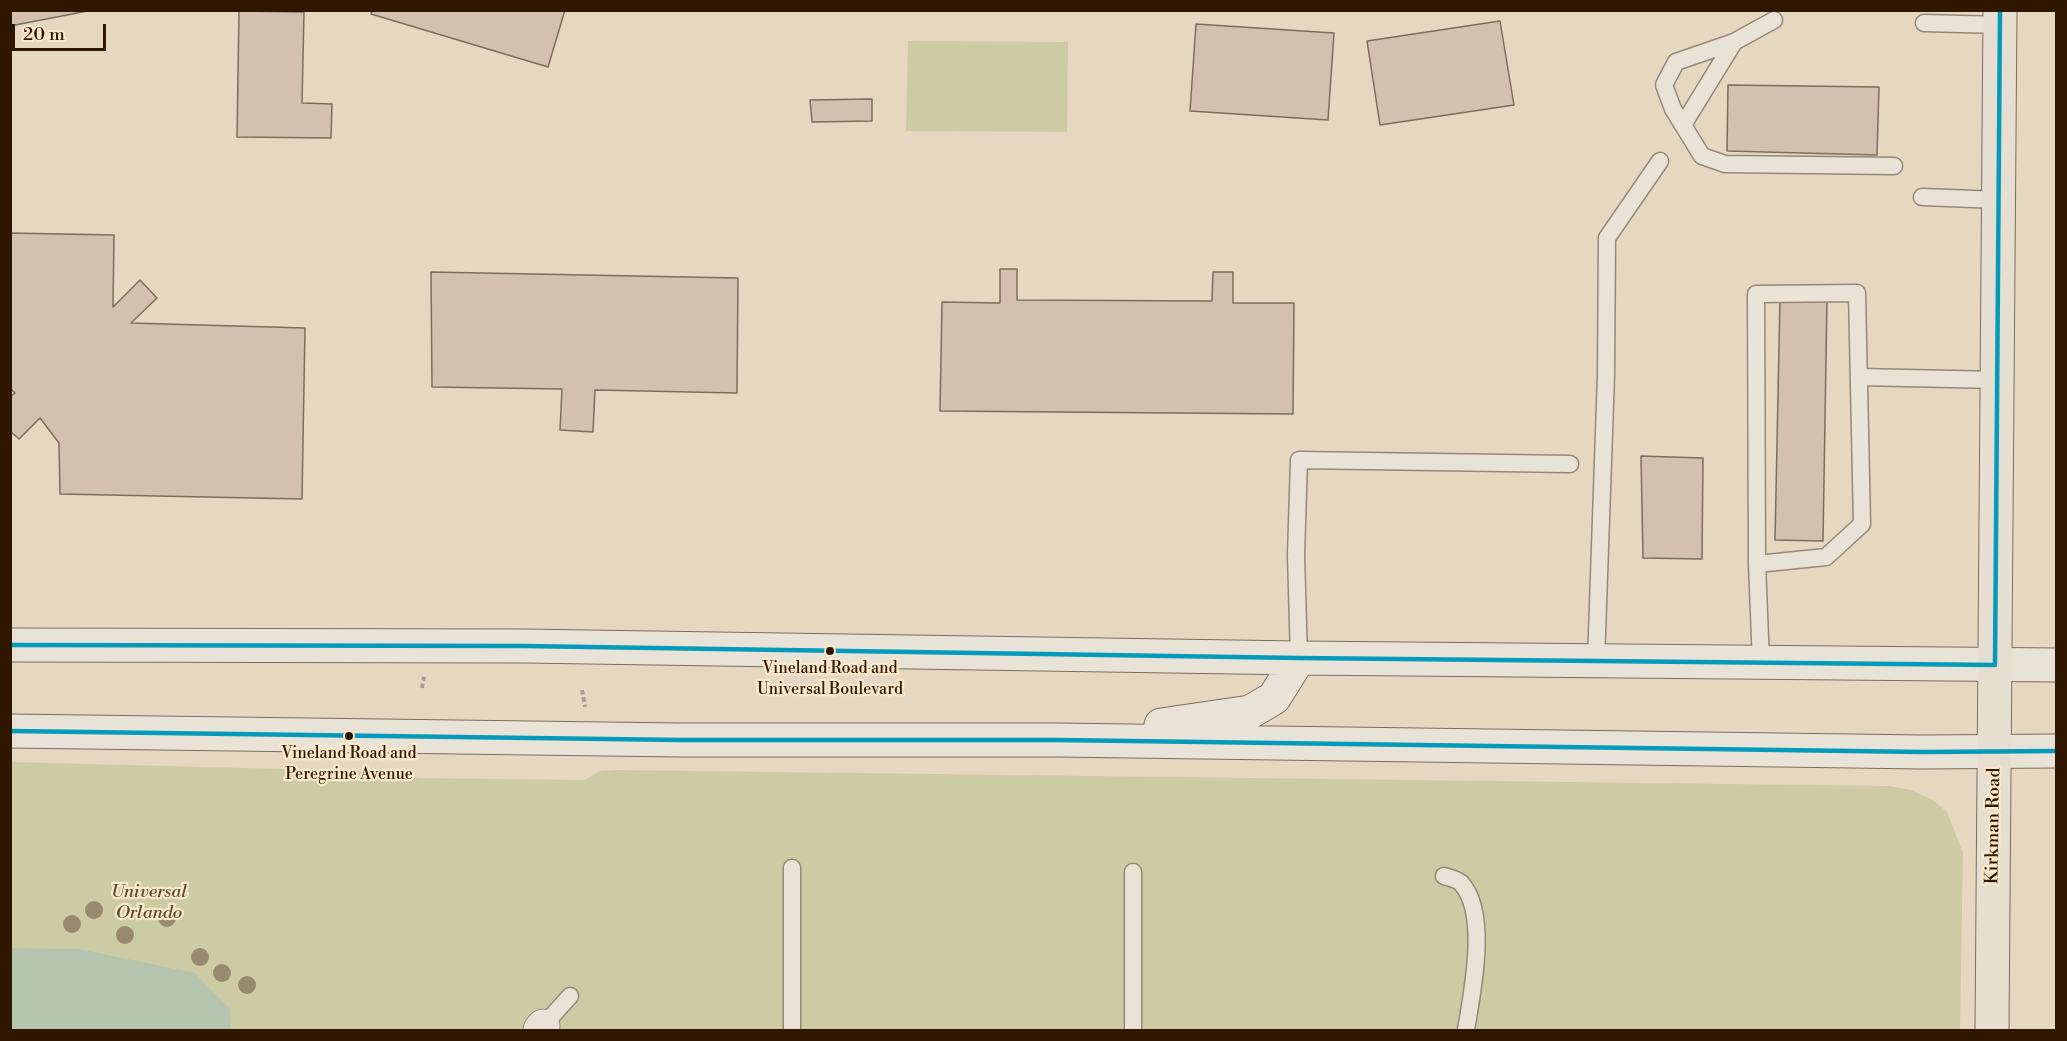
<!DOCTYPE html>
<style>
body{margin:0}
#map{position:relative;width:2067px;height:1041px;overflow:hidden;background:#e6d8c0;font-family:"Libre Bodoni",serif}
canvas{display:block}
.frame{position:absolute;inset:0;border:12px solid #301800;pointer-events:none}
.scale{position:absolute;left:12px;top:24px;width:94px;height:27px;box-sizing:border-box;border:3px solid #301800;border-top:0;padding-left:8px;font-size:18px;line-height:21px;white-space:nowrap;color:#301800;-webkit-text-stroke:4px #f9e8cc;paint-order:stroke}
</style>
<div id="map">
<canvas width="2067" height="1041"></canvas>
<div class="frame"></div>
<div class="scale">20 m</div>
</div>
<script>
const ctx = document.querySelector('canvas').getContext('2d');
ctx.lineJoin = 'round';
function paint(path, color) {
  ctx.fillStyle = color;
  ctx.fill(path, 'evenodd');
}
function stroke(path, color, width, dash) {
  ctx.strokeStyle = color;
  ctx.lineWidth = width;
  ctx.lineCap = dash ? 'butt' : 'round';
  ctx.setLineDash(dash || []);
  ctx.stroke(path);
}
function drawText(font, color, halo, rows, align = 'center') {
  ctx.font = font + ' "Libre Bodoni",serif';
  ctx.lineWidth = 4.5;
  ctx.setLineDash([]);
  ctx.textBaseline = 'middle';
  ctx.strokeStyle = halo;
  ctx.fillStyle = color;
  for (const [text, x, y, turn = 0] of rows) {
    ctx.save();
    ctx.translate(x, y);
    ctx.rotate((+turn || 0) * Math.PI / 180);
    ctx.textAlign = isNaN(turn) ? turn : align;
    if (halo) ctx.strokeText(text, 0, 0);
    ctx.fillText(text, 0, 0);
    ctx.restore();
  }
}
paint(new Path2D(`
 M908,41l160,1 -1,90 -161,-1z
 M11,762l391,10 16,6 167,2 15,-9 17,-1 1272,16 22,4 22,10 14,12 16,41 -3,177h-1949z`), '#cdcba4');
paint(new Path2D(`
 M11,948l68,1 116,24 35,36 1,21h-220z`), '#b4c4ae');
const building = new Path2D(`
 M10,10h83l-83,16z
 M372,10h193l-17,57 -177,-53z
 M239,11l65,1 -2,91 30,1 -1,34 -94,-1z
 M1500,21l14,84 -134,20 -13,-84z
 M1196,24l138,9 -6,87 -138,-9z
 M1728,85l151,2 -2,68 -150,-4z
 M872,99v22l-60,1 -2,-22z
 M10,233l104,2 -1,72 27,-27 17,18 -26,25 174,5 -3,171 -242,-5 -1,-51 -19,-25 -21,21 -9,-8v-34l5,-4 -5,-5z
 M1000,269h17v31l195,1 1,-29h20v31h61l-1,111 -353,-3 2,-109 58,1z
 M431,272l307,6 -1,115 -142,-3 -2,42 -33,-2 2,-41 -130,-2z
 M1780,298l47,1 -4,242 -48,-1z
 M1641,456l62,2 -1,101 -59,-1z`);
paint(building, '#d3c0ae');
stroke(building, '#796e5f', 1.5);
const lane = new Path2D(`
 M1774,20l-40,22 -58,20 -12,23 9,24 29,47 23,8 169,2
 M1924,23l76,2
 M1683,125l51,-83
 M1922,197l77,3
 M1860,377l137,3
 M1757,564l69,-7 36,-33 -5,-231 -101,1 1,270 4,99
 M1299,658l-3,-103 3,-95 271,4
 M1596,662l10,-287 1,-137 53,-77
 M792,868v162
 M1133,872v158
 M1444,876c6,2 13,3 17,7 28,30 11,110 5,147
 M543,1026l27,-30`);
const street = new Path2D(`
 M540,1030l3,-4`);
const secondary = new Path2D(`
 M10,645l514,1 775,12 757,7
 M1161,725l89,-13 24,-14 25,-40
 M10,731l670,9h378l865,12 133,-1`);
const primary = new Path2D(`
 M1992,1030l8,-1020`);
stroke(lane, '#948978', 19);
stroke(street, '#948978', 35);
stroke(secondary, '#796e5f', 35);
stroke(primary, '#796e5f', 35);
stroke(new Path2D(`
 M422,688l2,-11
 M582,690l3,17`), '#a59d91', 4, [4.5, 3]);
stroke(lane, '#e9e2d7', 16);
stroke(street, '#e9e2d7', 33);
stroke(secondary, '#e9e2d7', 33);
stroke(primary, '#e6ded0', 33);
stroke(new Path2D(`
 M10,645l514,1 775,12 696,7
 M1995,665l5,-655
 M10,731l670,9h378l865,12 133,-1`), '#059ab9', 4.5);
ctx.fillStyle = '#988a6e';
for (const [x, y] of [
 [94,910],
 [167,918],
 [72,924],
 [125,935],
 [200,957],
 [222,973],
 [247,985]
]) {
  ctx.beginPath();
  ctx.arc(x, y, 9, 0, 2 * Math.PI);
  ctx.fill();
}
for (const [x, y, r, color] of [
 [830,651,5,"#301800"],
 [349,736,5,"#301800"]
]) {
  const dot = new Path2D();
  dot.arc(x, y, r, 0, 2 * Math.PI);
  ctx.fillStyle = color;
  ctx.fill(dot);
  stroke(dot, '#f9e8cc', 2);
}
drawText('16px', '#301800', '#f9e8cc', [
 ["Vineland Road and",830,669],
 ["Universal Boulevard",830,690],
 ["Vineland Road and",349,754],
 ["Peregrine Avenue",349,775]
]);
drawText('18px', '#301800', '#f9e8cc', [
 ["Kirkman Road",1994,826,-89]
]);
drawText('italic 18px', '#594b2b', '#f9e8cc', [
 ["Universal",149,893],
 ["Orlando",149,914]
]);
</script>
